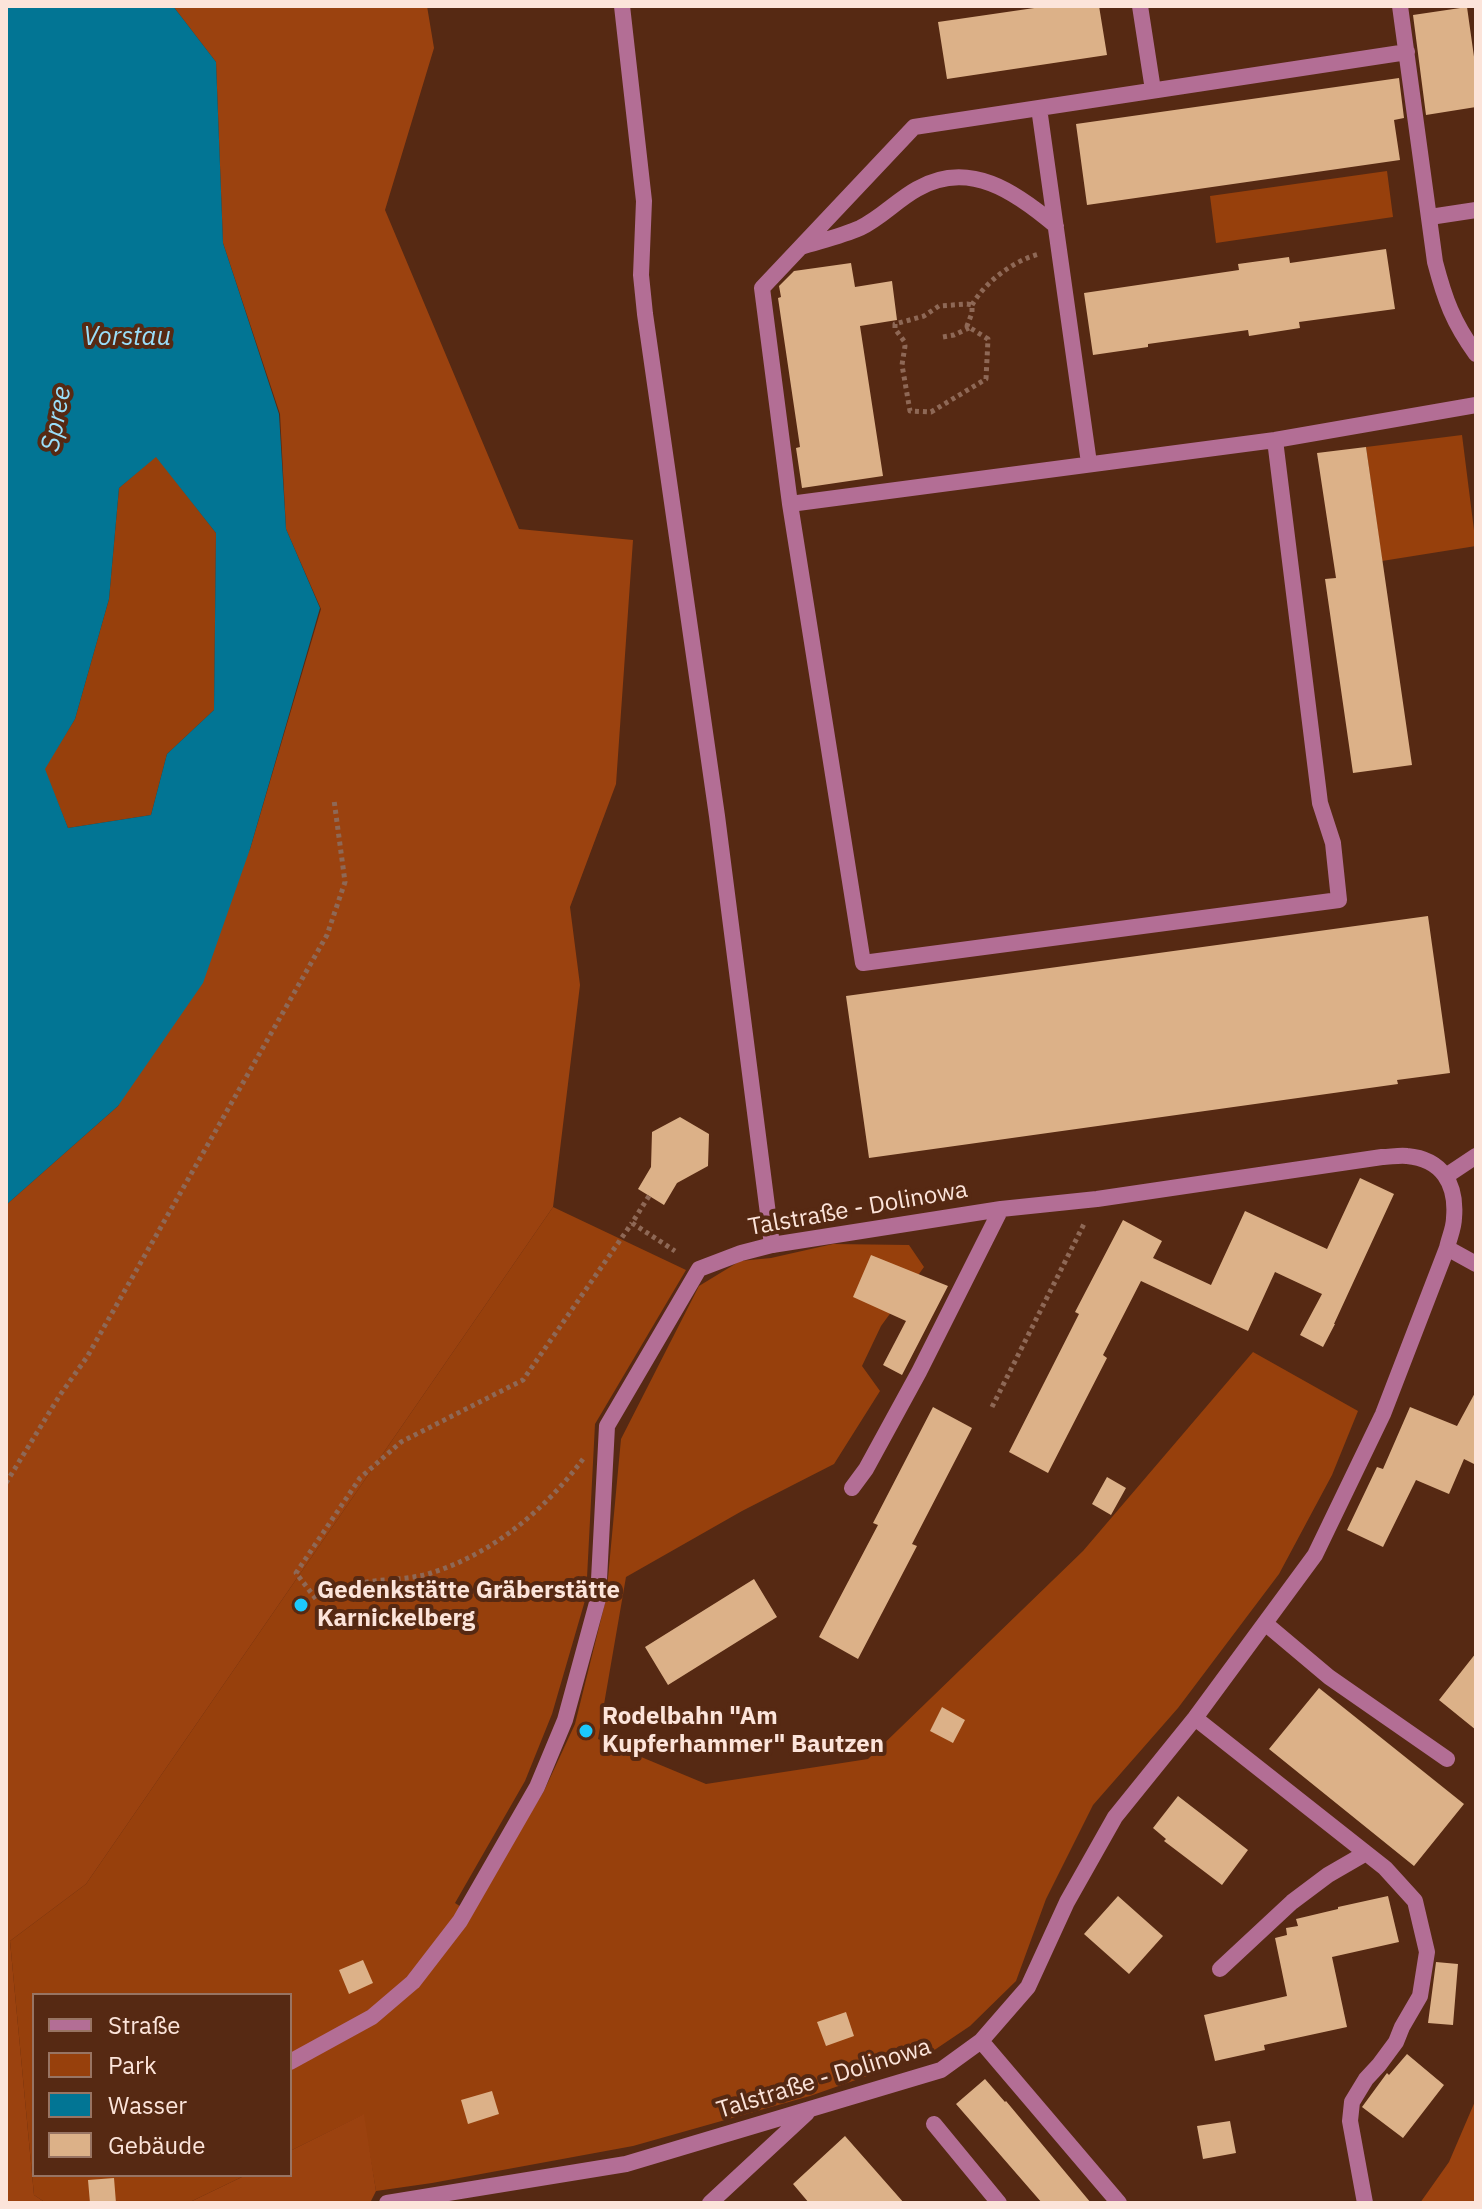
<!DOCTYPE html>
<meta charset="utf-8">
<style>
body{margin:0}
#map{position:relative;width:1482px;height:2209px;overflow:hidden;background:#562913;font-family:"IBM Plex Sans",sans-serif}
canvas{display:block}
.frame{position:absolute;inset:0;border:8px solid #fce4da;pointer-events:none}
.legend{position:absolute;left:32px;top:1993px;width:260px;height:184px;box-sizing:border-box;background:#562913;border:2px solid #987463;margin:0;padding:10px 14px;list-style:none;font-size:24px;color:#fce4da}
.legend li{display:flex;align-items:center;gap:16px;height:40px}
.legend b{width:40px;border:2px solid #987463}
</style>
<div id="map">
<canvas width="1482" height="2209"></canvas>
<div class="frame"></div>
<ul class="legend">
<li><b style="height:10px;background:#b36e95"></b>Straße</li>
<li><b style="height:22px;background:#97400c"></b>Park</li>
<li><b style="height:22px;background:#027594"></b>Wasser</li>
<li><b style="height:22px;background:#dcb188"></b>Gebäude</li>
</ul>
</div>
<script>
const ctx = document.querySelector('canvas').getContext('2d');
ctx.lineJoin = 'round';
function paint(path, color) {
  ctx.fillStyle = color;
  ctx.fill(path, 'evenodd');
}
function stroke(path, color, width, dash) {
  ctx.strokeStyle = color;
  ctx.lineWidth = width;
  ctx.lineCap = dash ? 'butt' : 'round';
  ctx.setLineDash(dash || []);
  ctx.stroke(path);
}
function drawText(font, color, halo, rows, align = 'center') {
  ctx.font = font + ' "IBM Plex Sans",sans-serif';
  ctx.lineWidth = 8;
  ctx.setLineDash([]);
  ctx.textBaseline = 'middle';
  ctx.strokeStyle = halo;
  ctx.fillStyle = color;
  for (const [text, x, y, turn = 0] of rows) {
    ctx.save();
    ctx.translate(x, y);
    ctx.rotate((+turn || 0) * Math.PI / 180);
    ctx.textAlign = isNaN(turn) ? turn : align;
    if (halo) ctx.strokeText(text, 0, 0);
    ctx.fillText(text, 0, 0);
    ctx.restore();
  }
}
paint(new Path2D(`
 M1387,171l6,46 -177,26 -6,-47z
 M1462,435l14,111 -94,15 -16,-114z
 M156,456l60,77 -2,177 -47,44 -16,61 -83,13 -24,-59 31,-50 34,-120 10,-111z
 M553,1207l133,63 -91,154 -9,173 -34,117 -27,67 -70,122 14,9 75,-121 31,-67 31,-125 15,-160 78,-153 41,-25 31,-3 62,-14 76,1 15,22 -43,59 -19,40 18,25 -46,73 -92,47 -116,66 -28,162 108,45 162,-25 215,-208 170,-199 105,59 -26,64 -53,99 -101,134 -85,97 -47,94 -30,82 -46,45 -43,29 -117,41 -177,50 -201,37 -56,8 -13,-76 -73,36v-156h-256v180h212l-58,28h-142l-12,-8 -24,-254 76,-57z`), '#97400c');
paint(new Path2D(`
 M173,6h254l7,42 -49,162 134,319 114,11 -17,244 -46,123 10,78 -27,222 -467,677 -76,57 24,254 12,8h-40v-998l112,-99 132,-257 71,-240 -35,-80 -6,-115 -57,-171 -7,-181z
 M1476,2099v104h-56l29,-41z
 M364,2114l12,77 -6,12h-182l58,-28h44v-24z`), '#9b420f');
paint(new Path2D(`
 M6,6h167l43,56 7,181 56,171 7,115 34,79 -70,241 -47,134 -85,123 -112,99zM156,457l60,76 -2,177 -47,44 -16,61 -83,13 -23,-59 30,-50 34,-120 10,-111z`), '#027594');
paint(new Path2D(`
 M1048,6h51l8,49 -160,24 -9,-57z
 M1467,7l9,64v36l-50,8 -13,-100z
 M1399,78l5,40 -10,2 6,40 -313,45 -11,-81z
 M1386,249l9,60 -96,13 1,6 -51,8 -1,-6 -100,14v3l-55,8 -9,-62 155,-23 -1,-6 51,-7 1,6z
 M851,263l4,24 37,-6 5,39 -37,6 23,150 -81,12 -6,-40 4,-1 -22,-149 3,-1 -2,-11 15,-15z
 M1366,447l46,318 -59,8 -28,-194 11,-1 -19,-125z
 M1428,916l22,157 -53,7 1,4 -529,74 -23,-162z
 M680,1117l29,17 -1,32 -31,17 -13,22 -26,-16 13,-22 1,-35z
 M1360,1178l34,16 -60,130h1l-12,23 -23,-12 22,-41 -47,-22 -27,59 -107,-50 -38,74 4,3 -59,115 -39,-21 70,-138 -4,-2 48,-92 39,21 -9,17 58,27 34,-74 82,38z
 M871,1255l77,31 -46,89 -19,-10 23,-44 -53,-24z
 M1476,1391v74l-12,-6 -15,35 -33,-14 -33,67 -36,-17 30,-63 6,2 27,-62 47,19z
 M933,1407l39,21 -60,116 5,2 -59,113 -39,-22 59,-112 -5,-2z
 M1107,1477l19,11 -15,27 -19,-11z
 M754,1579l23,38 -109,68 -23,-38z
 M1476,1653v77l-37,-30z
 M1319,1688l145,116 -50,62 -145,-117z
 M942,1707l23,13 -12,23 -23,-12z
 M1178,1796l70,54 -26,35 -58,-44 2,-2 -13,-11z
 M1118,1896l45,40 -34,38 -45,-40z
 M1388,1896l11,46 -67,15 15,70 -83,18 1,5 -50,11 -11,-46 83,-19 -12,-58 12,-3 -1,-7 12,-2 -2,-7 42,-10v-2z
 M363,1960l10,23 -24,11 -10,-24z
 M1436,1962l22,2 -5,61 -25,-2z
 M846,2012l8,24 -28,10 -9,-24z
 M1407,2054l37,31 -41,53 -41,-31 25,-34 2,2z
 M985,2079l20,23 1,-1 85,102h-49l-86,-99z
 M492,2091l7,23 -31,10 -7,-24z
 M1230,2121l6,32 -33,6 -6,-33z
 M845,2136l59,67h-95l-16,-19z
 M114,2178l2,25h-26l-2,-23z`), '#dcb188');
stroke(new Path2D(`
 M967,304l5,1v8l-5,13 21,13 -2,40 -55,33 -21,-1 -8,-46 3,-19 -1,-5 -9,-12v-5l29,-8 15,-10z
 M972,305c13,-23 41,-44 67,-51
 M943,337l11,-2 15,-7
 M649,1196l-17,27 43,28
 M992,1407l93,-185
 M583,1459c-38,51 -91,95 -152,114 -25,8 -50,5 -74,11 -14,4 -28,10 -41,15l-20,-26 64,-95 41,-36 122,-62 109,-157
 M6,1483l54,-88 27,-38 240,-422 18,-53 -11,-82`), '#8e6856', 5, [4, 4]);
stroke(new Path2D(`
 M622,6l22,195 -3,74 4,39 72,502 55,429
 M1140,6l13,84
 M1400,6l35,256c10,38 18,60 41,92
 M1407,52l-493,75 -152,161 28,216 485,-64 201,-35
 M1039,108l50,355
 M1430,217l46,-7
 M801,247c19,-6 41,-11 59,-19 21,-10 37,-28 57,-39 52,-30 99,3 139,37
 M790,504l73,459 476,-63 -6,-57 -13,-40 -45,-363
 M1266,1624l63,53 118,82
 M934,2124l65,79`), '#b36e95', 16);
stroke(new Path2D(`
 M1446,1176l30,-20
 M1447,1248l29,16
 M852,1488l14,-19 53,-97 82,-163
 M1195,1718l171,135
 M1220,1969l72,-67 36,-27 38,-22 19,15 30,33 12,51 -7,44 -18,31 -6,15 -17,23 -13,14 -14,23 -2,19 15,82
 M981,2041l138,162
 M290,2062l82,-45 41,-35 47,-61 77,-134 28,-67 33,-121 9,-173 92,-157 42,-16 31,-8 229,-36 96,-10 285,-42c8,0 17,-2 25,-1 35,3 50,28 47,62 0,10 -5,20 -7,30l-64,166 -68,141 -120,163 -80,99 -48,85 -39,85 -47,54 -40,29 -315,94 -239,39
 M710,2203l97,-90`), '#b36e95', 16);
for (const [x, y, r, color] of [
 [301,1605,8,"#1cc9fc"],
 [586,1731,8,"#1cc9fc"]
]) {
  const dot = new Path2D();
  dot.arc(x, y, r, 0, 2 * Math.PI);
  ctx.fillStyle = color;
  ctx.fill(dot);
  stroke(dot, '#562913', 3);
}
drawText('24px', '#fce4da', '#562913', [
 ["Talstraße - Dolinowa",858,1209,-10],
 ["Talstraße - Dolinowa",824,2079,-17]
]);
drawText('bold 24px', '#fce4da', '#562913', [
 ["Gedenkstätte Gräberstätte",317,1591],
 ["Karnickelberg",317,1619],
 ["Rodelbahn \"Am",602,1717],
 ["Kupferhammer\" Bautzen",602,1745]
], 'left');
drawText('italic 26px', '#9adef9', '#562913', [
 ["Vorstau",127,337],
 ["Spree",57,419,-79]
]);
</script>
